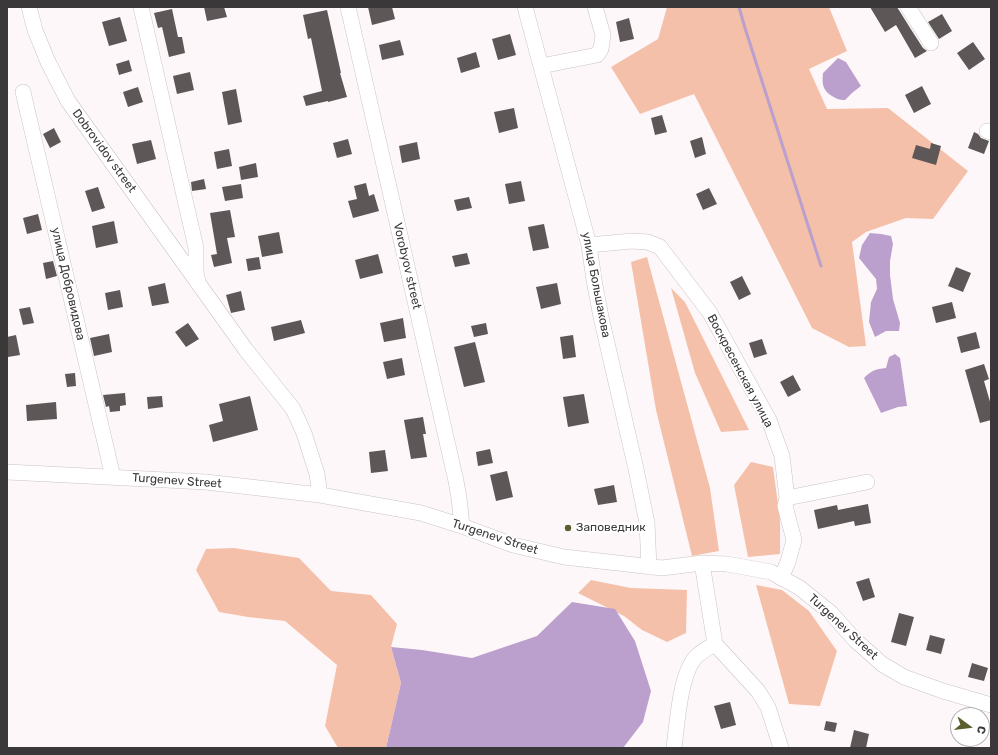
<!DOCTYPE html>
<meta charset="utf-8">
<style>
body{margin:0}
#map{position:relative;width:998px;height:755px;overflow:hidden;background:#fef7f9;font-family:Rubik,sans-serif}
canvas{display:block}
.frame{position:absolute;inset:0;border:8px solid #3b3839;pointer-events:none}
.north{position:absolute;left:950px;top:707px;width:40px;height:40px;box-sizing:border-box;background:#fff;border:1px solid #b1afb0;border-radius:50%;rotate:105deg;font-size:11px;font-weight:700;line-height:16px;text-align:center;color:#3b3839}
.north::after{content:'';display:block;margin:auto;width:14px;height:18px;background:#5a5f2d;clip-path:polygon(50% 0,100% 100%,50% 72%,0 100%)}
</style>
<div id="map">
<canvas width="998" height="755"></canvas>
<div class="frame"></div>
<div class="north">С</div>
</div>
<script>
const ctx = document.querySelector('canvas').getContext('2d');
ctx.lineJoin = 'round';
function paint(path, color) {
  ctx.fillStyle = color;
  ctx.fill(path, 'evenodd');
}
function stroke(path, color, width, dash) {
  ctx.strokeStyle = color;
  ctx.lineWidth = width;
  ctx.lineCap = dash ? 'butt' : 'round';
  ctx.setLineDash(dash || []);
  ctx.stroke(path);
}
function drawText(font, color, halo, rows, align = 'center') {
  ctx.font = font + ' Rubik,sans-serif';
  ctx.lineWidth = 4;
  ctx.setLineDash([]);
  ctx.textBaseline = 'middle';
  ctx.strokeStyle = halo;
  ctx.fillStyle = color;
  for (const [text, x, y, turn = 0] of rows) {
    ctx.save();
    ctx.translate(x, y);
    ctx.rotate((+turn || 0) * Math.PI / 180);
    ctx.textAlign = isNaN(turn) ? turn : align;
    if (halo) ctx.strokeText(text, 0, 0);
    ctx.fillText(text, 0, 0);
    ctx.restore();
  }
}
paint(new Path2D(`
 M667,7h162l18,44 -38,18 18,40 61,-1 80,63 -35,48 -27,-1 -40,14 -14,10 14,104 -17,1 -37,-19 -118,-234 -54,20 -29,-47 47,-28z
 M647,257l63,231 9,63 -27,5 -36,-146 -25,-148z
 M671,288l14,14 64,128 -28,2 -26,-59z
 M751,462l22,5 7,52v35l-32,3 -14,-72z
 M234,548l65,10 32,33 40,4 26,29 -6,23 10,36 -15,65h-48l-13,-22 12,-61 -52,-44 -37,-4 -29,-5 -23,-42 10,-21z
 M591,580l40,8 56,2 -1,43 -19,9 -25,-12 -18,-14 -46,-23z
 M756,585l26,5 27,21 28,40 -17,55 -31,-2z`), '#f5c0a9');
paint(new Path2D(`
 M838,58l8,4 15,24 -9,7 -7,7c-6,0 -8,-1 -13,-4 -10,-6 -10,-13 -9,-23z
 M870,233l11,1 10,2 2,8 -3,17v14l3,24 7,24 -1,8h-13l-11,6 -6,-15 2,-20 6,-13 -1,-10 -17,-21 3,-13z
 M895,354l5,4 7,48 -9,1 -17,6 -17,-35c7,-7 11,-9 22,-10l3,-11z
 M572,602l43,7 20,32 16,50 -8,31 -20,26h-237l15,-65 -10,-36 31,3 50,8 65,-22z`), '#bba0cd');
stroke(new Path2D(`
 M739,7l6,21 76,238`), '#bba0cd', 3);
paint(new Path2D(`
 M204,7h20l3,10 -20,4z
 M368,7h24l3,12 -23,6z
 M870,7h27l15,24 11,17 4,3 -12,7 -19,-33 -11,7z
 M172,9l6,28h4l3,16 -16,4 -7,-30 -4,1 -4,-15z
 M327,10l14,63h-1l7,24 -19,5v-1l-22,5 -3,-10 19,-5 -11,-53 -3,1 -5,-24z
 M942,14l10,17 -13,8 -11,-17z
 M120,17l7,24 -18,5 -7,-24z
 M629,18l5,21 -14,3 -4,-20z
 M510,34l6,21 -18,5 -6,-21z
 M400,40l4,15 -22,5 -3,-15z
 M973,42l12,17 -16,11 -12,-17z
 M476,52l4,15 -19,6 -4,-15z
 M129,60l3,11 -13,4 -3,-11z
 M190,72l4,18 -17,4 -4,-18z
 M922,86l9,18 -17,9 -9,-18z
 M138,87l5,15 -15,5 -5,-15z
 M236,89l6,33 -14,3 -6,-33z
 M514,108l4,20 -19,5 -5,-21z
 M662,115l5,17 -12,3 -4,-17z
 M54,128l7,14 -11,6 -7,-14z
 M974,132l4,2 3,4 8,3 -5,13 -16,-6z
 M702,137l4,17 -11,4 -5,-17z
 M348,139l4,15 -15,4 -4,-15z
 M151,140l5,19 -19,5 -5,-20z
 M417,142l3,17 -18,4 -3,-17z
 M931,143l10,3 -5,19 -24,-7 4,-13 14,4z
 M229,149l3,17 -15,3 -3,-17z
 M256,163l2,14 -17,3 -2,-13z
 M204,179l2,10 -14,2 -1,-9z
 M521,181l4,20 -16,3 -4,-20z
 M366,183l3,13 5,-2 5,17 -26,7 -5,-17 9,-2 -3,-13z
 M241,184l2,14 -18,3 -3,-14z
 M98,187l7,21 -13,4 -7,-21z
 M709,188l8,16 -14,6 -7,-16z
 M469,197l3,11 -15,3 -3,-11z
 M230,210l5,27 -8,1 5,25 -18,4 -3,-12 6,-1 -7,-41z
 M38,214l4,16 -15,4 -4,-16z
 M114,221l4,22 -22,5 -4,-22z
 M544,224l5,24 -16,3 -5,-24z
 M279,232l4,21 -21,4 -4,-21z
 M467,253l3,11 -15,3 -3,-11z
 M378,254l5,19 -23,6 -5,-19z
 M259,257l2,12 -13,2 -2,-12z
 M53,261l4,15 -11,3 -3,-16z
 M956,267l15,6 -8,19 -15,-6z
 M742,276l9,18 -12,6 -9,-18z
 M165,283l4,20 -17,3 -4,-19z
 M557,283l4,21 -20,5 -5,-22z
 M120,290l3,17 -15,3 -3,-17z
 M241,291l4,19 -14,3 -5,-18z
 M952,302l4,16 -20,5 -4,-16z
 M30,307l4,16 -11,2 -4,-16z
 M403,318l3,20 -22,4 -4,-19z
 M301,320l4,13 -31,8 -3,-14z
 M188,323l11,16 -13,8 -11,-15z
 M486,323l2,11 -14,3 -3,-11z
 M976,332l4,16 -19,5 -4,-16z
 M109,334l3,18 -18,4 -4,-18z
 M16,335l4,20 -12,2 -1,-7v-13z
 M573,335l3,22 -13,2 -3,-22z
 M762,339l5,15 -13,4 -5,-15z
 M475,342l10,40 -21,5 -10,-40z
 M402,358l3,17 -18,4 -4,-17z
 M984,364l5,15 -5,2 7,24v15l-11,3 -15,-53z
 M75,373l1,13 -9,1 -2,-13z
 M793,375l8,15 -13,7 -8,-15z
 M125,393l1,12 -6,1v5l-10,1 -1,-6 -3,1 -3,-12z
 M584,394l5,29 -21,4 -5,-30z
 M162,396l1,11 -15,2 -1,-12z
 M250,396l8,34 -45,12 -4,-17 14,-4 -4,-17z
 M56,402l1,17 -30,2 -1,-16z
 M423,417l3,17h-3l4,23 -16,2 -7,-39z
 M490,449l3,14 -15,3 -2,-14z
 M385,450l3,21 -17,2 -2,-21z
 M507,471l6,26 -17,4 -6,-26z
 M614,485l3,17 -19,3 -4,-16z
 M868,504l3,19 -16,3 -1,-5 -36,8 -4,-19 23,-5 1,5z
 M869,578l6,19 -12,4 -7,-19z
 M899,613l15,4 -8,29 -15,-4z
 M930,635l15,4 -4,15 -15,-4z
 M972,663l16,5 -4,13 -16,-4z
 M730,702l6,23 -15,4 -7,-23z
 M826,721l11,2 -2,9 -11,-2z
 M854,730l15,4 -3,14h-16z`), '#5d5757');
const minor = new Path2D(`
 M29,7l6,23 13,32 20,39 178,249 47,59 11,24 13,41 3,21
 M141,7l55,241v24l2,10
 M348,7l108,474 3,17 3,28
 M525,7l64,238 5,35 7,37 35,152 11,54 2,44
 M908,7l23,36
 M541,66l56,-11 4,-6 2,-14 -8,-28
 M23,92l90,385
 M987,131l4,1
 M589,245l43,-4 16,1 12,5 50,66 59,107 13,36 5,42 -2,8 9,34 -6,22 -7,16
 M7,472l199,10 114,13 101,18 41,13 51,19 51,12 98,11 40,-5 25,1 44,8 29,16 31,25 24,27 27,24 22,13 39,14 48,14
 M787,498l80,-16
 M702,563l13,81 43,47 10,16 13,41
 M674,748c3,-23 6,-73 21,-90 5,-6 13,-10 20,-14`);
stroke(minor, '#c9c3c5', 16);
stroke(minor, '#fff', 15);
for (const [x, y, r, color] of [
 [568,528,4,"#5a5f2d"]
]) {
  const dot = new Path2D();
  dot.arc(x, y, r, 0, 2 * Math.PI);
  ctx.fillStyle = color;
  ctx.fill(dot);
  stroke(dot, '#fff', 1.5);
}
drawText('12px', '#3b3839', '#fff', [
 ["Dobrovidov street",104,151,54],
 ["Vorobyov street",407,266,77],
 ["улица Добровидова",68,284,77],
 ["улица Большакова",596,285,79],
 ["Воскресенская улица",740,371,62],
 ["Turgenev Street",177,481,4],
 ["Turgenev Street",495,537,18],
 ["Turgenev Street",843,627,43]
]);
drawText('12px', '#3b3839', '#fff', [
 ["Заповедник",576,528]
], 'left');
</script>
